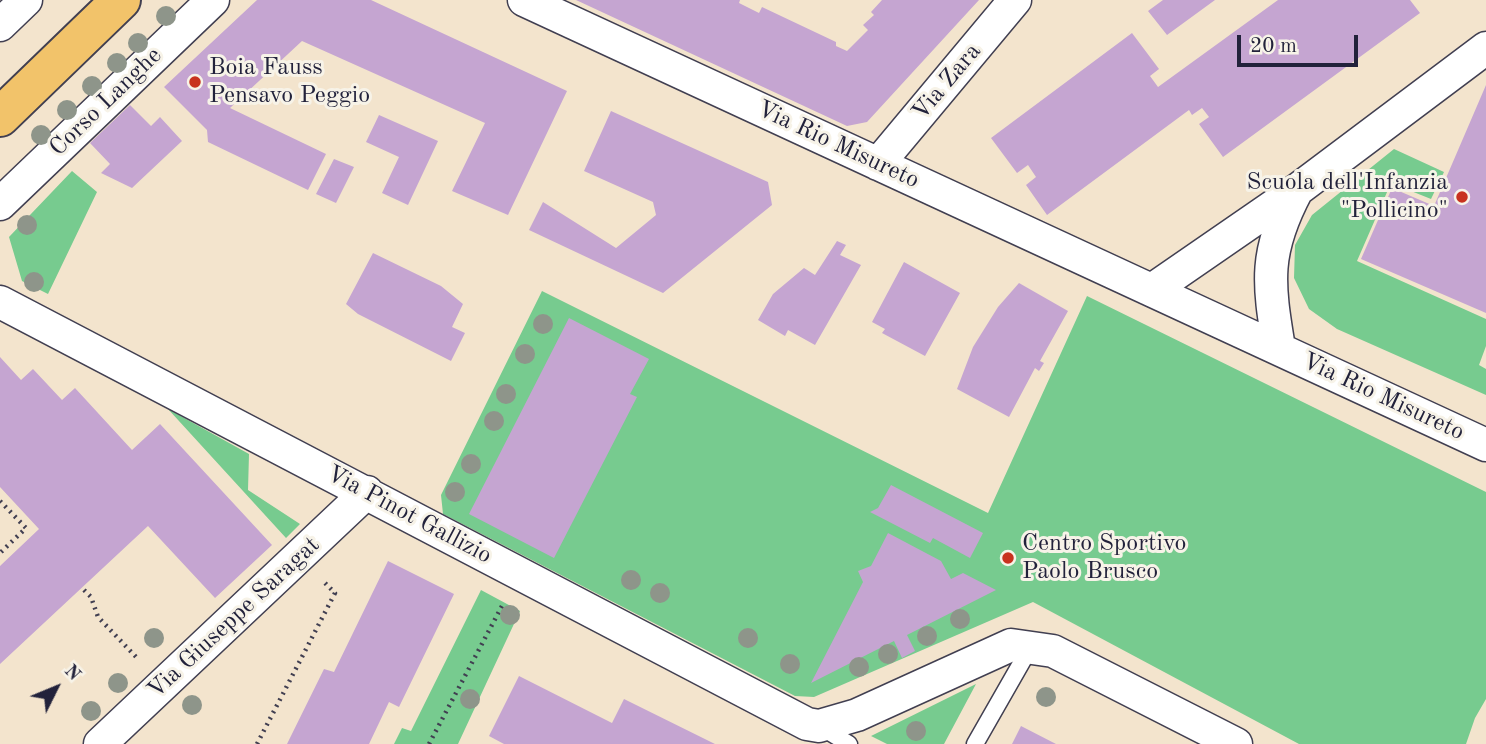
<!DOCTYPE html>
<style>
body{margin:0}
#map{position:relative;width:1486px;height:744px;overflow:hidden;background:#f3e4cd;font-family:"Old Standard TT",serif}
canvas{display:block}
.north{position:absolute;left:21px;top:653px;width:70px;height:70px;-webkit-text-stroke:5px #f7f3e8;paint-order:stroke;rotate:47deg;font-size:19px;font-weight:700;line-height:28px;text-align:center;color:#22223b}
.north::after{content:'';display:block;margin:auto;width:24px;height:32px;background:#22223b;clip-path:polygon(50% 0,100% 100%,50% 72%,0 100%)}
.scale{position:absolute;left:1237px;top:35px;width:121px;height:32px;box-sizing:border-box;border:4px solid #22223b;border-top:0;padding-left:9px;font-size:21px;line-height:24px;white-space:nowrap;color:#22223b;-webkit-text-stroke:5px #f7f3e8;paint-order:stroke}
</style>
<div id="map">
<canvas width="1486" height="744"></canvas>
<div class="north">N</div>
<div class="scale">20 m</div>
</div>
<script>
const ctx = document.querySelector('canvas').getContext('2d');
ctx.lineJoin = 'round';
function paint(path, color) {
  ctx.fillStyle = color;
  ctx.fill(path, 'evenodd');
}
function stroke(path, color, width, dash) {
  ctx.strokeStyle = color;
  ctx.lineWidth = width;
  ctx.lineCap = dash ? 'butt' : 'round';
  ctx.setLineDash(dash || []);
  ctx.stroke(path);
}
function drawText(font, color, halo, rows, align = 'center') {
  ctx.font = font + ' "Old Standard TT",serif';
  ctx.lineWidth = 6;
  ctx.setLineDash([]);
  ctx.textBaseline = 'middle';
  ctx.strokeStyle = halo;
  ctx.fillStyle = color;
  for (const [text, x, y, turn = 0] of rows) {
    ctx.save();
    ctx.translate(x, y);
    ctx.rotate((+turn || 0) * Math.PI / 180);
    ctx.textAlign = isNaN(turn) ? turn : align;
    if (halo) ctx.strokeText(text, 0, 0);
    ctx.fillText(text, 0, 0);
    ctx.restore();
  }
}
paint(new Path2D(`
 M1394,149l50,23 -13,27 -40,-16 -34,78 129,58v27l-7,19 7,4v26l-149,-66 -28,-20 -15,-31 1,-33 17,-30z
 M72,171l25,21 -49,102 -26,-13 -13,-44z
 M542,291l446,222 99,-217 399,196v207l-11,19 -9,26h-167l-266,-142 -219,95 -19,-1 -352,-182 -2,-19z
 M168,409l81,45 -1,36 52,34 -14,14z
 M481,590l39,21 -62,133h-64l8,-16 9,3z
 M976,684l-32,60h-57l-16,-8z`), '#77cb8f');
paint(new Path2D(`
 M257,0h114l196,91 -59,124 -56,-24 33,-68 -183,-82 -72,67 96,46 -18,36 -100,-48 -1,-12 -43,-43z
 M576,0h164l-1,3 20,10 3,-6 74,35v4l11,5 21,-21 -5,-5 11,-10 -3,-3 11,-12h97l-112,122 -20,4z
 M1163,0h52l-48,35 -19,-24z
 M1278,0h132l10,13 -197,144 -24,-33 10,-7 -7,-9 -10,7 -3,-5 -142,105 -21,-30 10,-8 -8,-12 -11,8 -26,-35 141,-105 27,36 -9,7 8,11z
 M1486,85v228l-125,-54 31,-71 42,18z
 M130,105l21,21 9,-9 22,24 -50,47 -31,-15 9,-9 -20,-21z
 M611,111l157,71 4,23 -109,88 -134,-63 14,-28 73,46 40,-33 -3,-13 -69,-31z
 M379,115l59,26 -30,64 -26,-12 17,-36 -33,-15z
 M334,159l20,8 -18,36 -20,-9z
 M837,241l9,4 -6,10 21,10 -46,80 -27,-15 -3,6 -27,-16 15,-26 31,-26 11,7z
 M373,253l68,33 22,18 -11,23 13,6 -14,28 -93,-47 -12,-10z
 M904,262l56,31 -35,63 -43,-23 3,-4 -13,-7z
 M1019,283l49,28 -28,50 4,2 -5,8 -4,-3 -26,49 -52,-28 16,-42 25,-40z
 M569,318l80,41 -19,35 7,3 -83,161 -85,-44z
 M0,357l21,23 12,-11 29,31 13,-12 57,62 28,-26 112,121 -57,53 -67,-72 -148,138v-98l39,-37 -39,-42z
 M891,485l92,48 -13,25 -37,-20 -3,5 -60,-31 8,-4z
 M888,533l53,28 10,18 12,-6 33,17 -89,45 8,16 -13,7 -8,-17 -83,42 52,-101 -5,-11 13,-5z
 M388,561l66,33 -55,113 -10,-5 -20,42h-82l37,-75 10,3z
 M519,676l93,47 12,-24 91,45h-211l-15,-8z
 M1021,726l35,18h-44z`), '#c5a5d1');
const service = new Path2D(`
 M821,727l28,17
 M975,744l56,-98`);
const minor = new Path2D(`
 M524,0l962,445
 M0,25l26,-25
 M878,164l137,-164
 M1297,190l189,-142
 M0,204l213,-204
 M1152,290l145,-100c-33,62 -29,92 -18,158
 M0,302l807,422 12,2 38,-11 154,-70 42,6 183,93
 M100,744l267,-252`);
const primary = new Path2D(`
 M0,117l121,-117`);
stroke(service, '#413f51', 19);
stroke(minor, '#413f51', 35);
stroke(primary, '#413f51', 42);
stroke(new Path2D(`
 M0,501l26,27 -26,25
 M84,590l7,7 7,20 40,42
 M257,744l78,-151 -11,-11
 M429,744l73,-138`), '#413f51', 4.5, [2, 5]);
stroke(service, '#fff', 16);
stroke(minor, '#fff', 32);
stroke(primary, '#f2c36a', 38);
ctx.fillStyle = '#8e958a';
for (const [x, y] of [
 [166,16],
 [138,43],
 [117,63],
 [92,86],
 [67,110],
 [41,135],
 [27,225],
 [34,282],
 [543,324],
 [525,354],
 [506,394],
 [494,421],
 [471,464],
 [455,492],
 [631,580],
 [660,593],
 [510,615],
 [960,619],
 [927,636],
 [154,638],
 [748,638],
 [888,654],
 [790,664],
 [859,667],
 [118,683],
 [1046,697],
 [470,699],
 [192,705],
 [91,711],
 [916,731]
]) {
  ctx.beginPath();
  ctx.arc(x, y, 10, 0, 2 * Math.PI);
  ctx.fill();
}
for (const [x, y, r, color] of [
 [195,82,7,"#c8321e"],
 [1462,197,7,"#c8321e"],
 [1008,558,7,"#c8321e"]
]) {
  const dot = new Path2D();
  dot.arc(x, y, r, 0, 2 * Math.PI);
  ctx.fillStyle = color;
  ctx.fill(dot);
  stroke(dot, '#f7f3e8', 2.5);
}
drawText('24px', '#22223b', '#f7f3e8', [
 ["Boia Fauss",209,68],
 ["Pensavo Peggio",209,96],
 ["Scuola dell'Infanzia",1448,183,"right"],
 ["\"Pollicino\"",1448,211,"right"],
 ["Centro Sportivo",1022,544],
 ["Paolo Brusco",1022,572]
], 'left');
drawText('24px', '#22223b', '#f7f3e8', [
 ["Via Zara",947,82,-50],
 ["Corso Langhe",106,102,-44],
 ["Via Rio Misureto",838,145,25],
 ["Via Rio Misureto",1383,397,25],
 ["Via Pinot Gallizio",409,515,28],
 ["Via Giuseppe Saragat",234,618,-43]
]);
</script>
